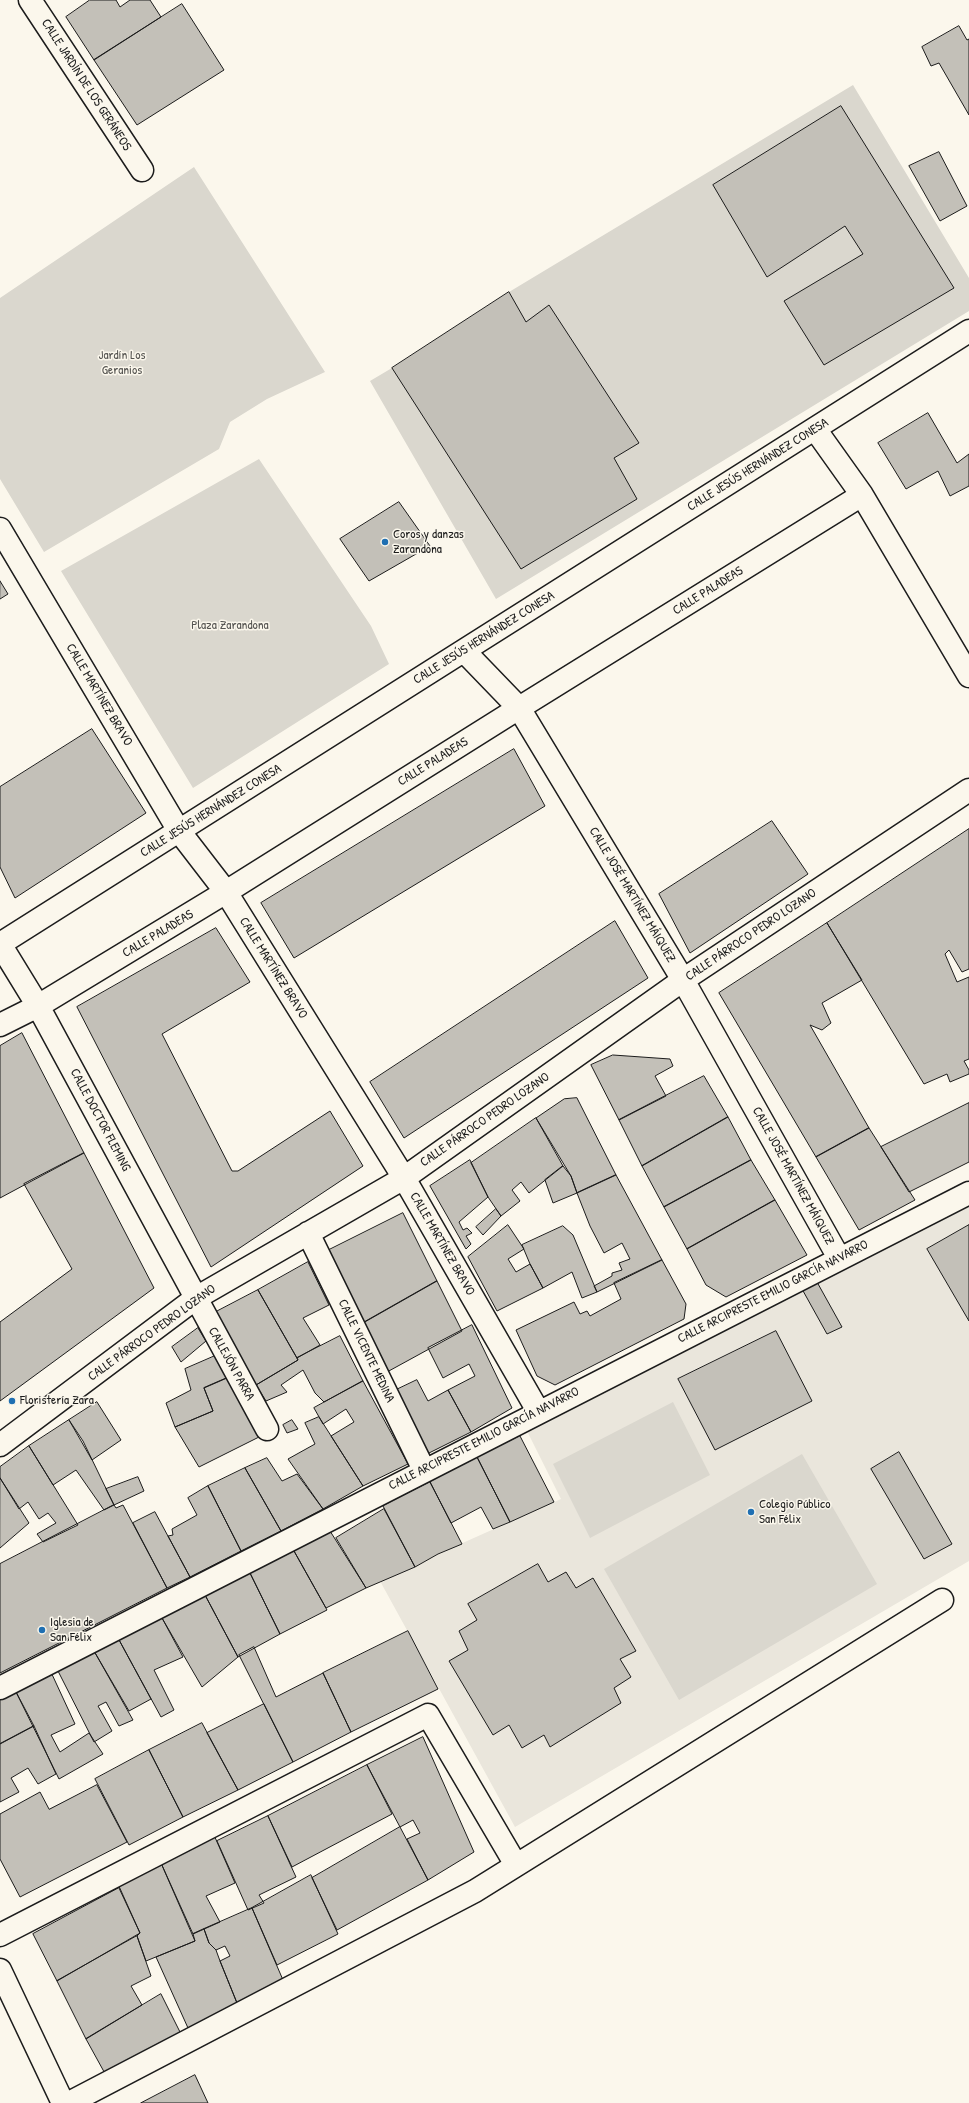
<!DOCTYPE html>
<meta charset="utf-8">
<style>
body{margin:0}
canvas{display:block;background:#fbf7ec}
</style>
<canvas width="969" height="2103"></canvas>
<script>
const ctx = document.querySelector('canvas').getContext('2d');
ctx.lineJoin = 'round';
function paint(path, color) {
  ctx.fillStyle = color;
  ctx.fill(path, 'evenodd');
}
function stroke(path, color, width, dash) {
  ctx.strokeStyle = color;
  ctx.lineWidth = width;
  ctx.lineCap = dash ? 'butt' : 'round';
  ctx.setLineDash(dash || []);
  ctx.stroke(path);
}
function drawText(font, color, halo, rows, align = 'center') {
  ctx.font = font + ' "Patrick Hand",sans-serif';
  ctx.lineWidth = 3;
  ctx.setLineDash([]);
  ctx.textBaseline = 'middle';
  ctx.strokeStyle = halo;
  ctx.fillStyle = color;
  for (const [text, x, y, turn = 0] of rows) {
    ctx.save();
    ctx.translate(x, y);
    ctx.rotate((+turn || 0) * Math.PI / 180);
    ctx.textAlign = isNaN(turn) ? turn : align;
    if (halo) ctx.strokeText(text, 0, 0);
    ctx.fillText(text, 0, 0);
    ctx.restore();
  }
}
paint(new Path2D(`
 M969,1205v356l-454,266 -135,-246 35,-14 23,-13 123,-55 -34,-68z`), '#eae6dc');
paint(new Path2D(`
 M853,85l116,193v33l-473,288 -126,-218 27,-16 112,-73z
 M194,167l131,205 -58,27 -37,23 -11,27 -175,103 -44,-73v-181z
 M259,459l112,167 18,38 -196,124 -132,-217z
 M673,1402l37,73 -120,63 -37,-74z
 M802,1454l75,130 -198,116 -75,-131z`), '#dad7ce');
const building = new Path2D(`
 M90,0h26l4,7 10,-7h20l11,17 -67,43 -28,-43z
 M182,4l42,66 -87,55 -43,-65z
 M959,26l8,14 2,-1v76l-30,-52 -8,3 -9,-19z
 M841,106l113,182 -130,77 -40,-64 79,-47 -18,-28 -78,51 -54,-92z
 M939,152l28,54 -27,15 -31,-55z
 M509,292l17,30 23,-17 90,138 -25,15 23,41 -116,70 -129,-201z
 M928,413l29,50 12,-9v32l-19,10 -12,-25 -32,18 -28,-46z
 M399,502l31,44 -61,35 -29,-42z
 M0,581l8,13 -8,5z
 M92,729l54,84 -131,85 -15,-31v-80z
 M514,749l31,57 -251,152 -33,-55z
 M772,821l36,53 -118,79 -31,-59z
 M969,829v140l-7,3 -13,-22 -4,4 12,28 12,-5v82l-5,2 5,9v4l-19,8 -3,-8 -23,10 -97,-161z
 M615,921l33,57 -244,160 -34,-56z
 M827,923l35,57 -40,23 9,20 -9,7 -12,-5 59,103 -53,29 -97,-164z
 M216,928l34,54 -88,52 70,137h6l92,-60 33,55 -152,101 -134,-260z
 M22,1033l62,120 -84,45v-152z
 M613,1055l57,4 3,7 -18,10 11,20 -47,24 -28,-55z
 M704,1076l24,41 -86,49 -23,-46z
 M577,1098l39,77 -39,18 -6,-17 -35,-58 28,-19z
 M969,1103v59l-60,30 -28,-45z
 M728,1117l23,43 -87,47 -22,-41z
 M536,1118l27,48 -34,27 -8,-11 -9,8 8,11 -19,15 -13,-19 -17,-34z
 M869,1128l46,72 -56,30 -43,-73z
 M84,1153l70,135 -154,113v-79l72,-53 -48,-85z
 M470,1160l18,37 -29,25 4,8 4,-2 5,5 -6,3 5,8 -5,5 -36,-63z
 M751,1160l24,40 -88,49 -23,-42z
 M563,1166l8,10 6,17 -24,10 -8,-23z
 M616,1175l46,85 -65,32 -3,-6 18,-10v-3l10,-3 -3,-7 11,-4 -8,-16 -18,10 -14,-27 -13,-33z
 M775,1200l32,55 -81,42 -20,-12 -19,-36z
 M496,1209l5,7 -18,19 -7,-8z
 M403,1213l34,68 -74,42 -34,-73z
 M508,1225l16,24 -16,10 8,13 14,-8 13,24 -46,23 -29,-54z
 M969,1225v96l-42,-72z
 M563,1226l10,9 24,57 -15,6 -10,-26 -29,16 -13,-24 -8,-19z
 M662,1260l24,44 -2,15 -129,66 -18,-9 -21,-46 58,-28 6,12 7,-3 3,5 31,-17 -7,-16z
 M308,1262l21,43 -26,13 17,27 -23,13 -39,-68z
 M437,1281l25,50 -75,41 -24,-49z
 M817,1282l25,45 -15,7 -25,-45z
 M258,1290l40,70 -42,25 -42,-72z
 M472,1325l40,83 -41,24 -23,-42 27,-14 -6,-12 -26,14 -15,-30z
 M198,1328l8,13 -25,21 -9,-15z
 M776,1331l36,70 -97,49 -37,-71z
 M340,1336l23,45 -39,21 -9,-9 -12,-23 -22,15 6,7 -21,9 -10,-16 42,-25 -1,-2z
 M215,1356l12,22 -23,10 9,23 -38,16 -9,-24 25,-13 -6,-21z
 M227,1378l32,59 -60,30 -24,-40 38,-16 -9,-23z
 M417,1380l11,21 20,-11 23,42 -44,22 -33,-63z
 M363,1381l45,83 -45,22 -32,-50 23,-14 -8,-13 -23,15 -9,-16z
 M97,1402l24,38 -29,20 -23,-40z
 M319,1417l44,69 -40,23 -35,-50 27,-15 -10,-21z
 M69,1420l14,21 31,64 -10,5 -28,-40 -23,15 -24,-39z
 M292,1420l6,9 -11,4 -4,-8z
 M520,1436l34,66 -44,20 -33,-65z
 M29,1446l49,79 -35,17 -6,-8 19,-11 -8,-10 -9,6 -11,-17 -9,7 -19,-31v-11z
 M899,1452l53,92 -28,15 -53,-90z
 M477,1457l33,65 -17,7 -12,-22 -30,16 -21,-41z
 M267,1458l15,23 15,-7 26,35 -42,22 -36,-63z
 M245,1468l36,63 -40,20 -33,-65z
 M138,1477l6,14 -30,14 -8,-16z
 M0,1478l29,45 -29,25z
 M430,1482l32,62 -24,10 -23,13 -32,-61z
 M208,1486l33,65 -51,26 -22,-41 5,-1 -1,-6 25,-14 -9,-17z
 M114,1505l2,3 7,-3 44,83 -167,85v-109z
 M384,1509l31,58 -49,21 -30,-50z
 M155,1512l35,65 -23,11 -34,-65z
 M330,1531l36,57 -40,20 -32,-57z
 M294,1551l33,59 -47,24 -30,-61z
 M538,1564l10,18 18,-10 10,16 17,-10 43,73 -16,8 11,18 -17,11 7,15 -71,44 -6,-12 -22,13 -13,-23 -16,10 -44,-74 19,-11 -9,-19 18,-11 -9,-16z
 M250,1573l30,61 -42,23 -33,-62z
 M205,1595l33,62 -36,30 -40,-69z
 M162,1618l21,39 -29,13 20,40 -13,7 -43,-79z
 M408,1631l30,58 -87,43 -28,-59z
 M118,1638l33,61 -22,12 -35,-60z
 M254,1647l22,50 47,-24 28,59 -58,30 -54,-107z
 M94,1651l39,69 -14,6 -13,-24 -8,4 14,25 -18,11 -36,-71z
 M50,1670l25,54 -24,11 9,17 29,-19 14,21 -44,25 -44,-89z
 M15,1690l19,36 -34,18v-45z
 M264,1704l29,58 -55,28 -31,-57z
 M202,1723l36,67 -55,27 -34,-67z
 M34,1726l22,48 -18,10 -10,-16 -17,10 8,14 -19,10v-58z
 M423,1737l51,115 -46,28 -21,-41 13,-6 -7,-13 -13,7 -33,-62z
 M149,1750l34,67 -54,28 -34,-66z
 M367,1765l25,49 -100,53 -24,-51z
 M97,1785l30,57 -107,55 -20,-38v-45l40,-22 9,17z
 M268,1816l28,61 -37,18 5,8 -16,7 -31,-69z
 M400,1827l28,53 -91,50 -25,-52z
 M214,1835l21,48 -29,13 14,26 -27,12 -32,-71z
 M161,1863l34,78 -49,20 -9,-25 3,-3 -22,-49z
 M311,1875l27,59 -61,31 -25,-57z
 M119,1888l21,45 -83,48 -24,-47z
 M252,1908l31,72 -46,23 -17,-42 10,-5 -5,-10 -9,4 -7,-7 -5,-14z
 M204,1929l5,14 7,7 4,11 17,42 -49,25 -32,-71 39,-16 -2,-7z
 M137,1936l14,40 -20,10 11,19 -56,34 -29,-58z
 M161,1994l22,44 -75,41 -22,-40z
 M195,2075l13,28h-67z`);
paint(building, '#c3c0b8');
stroke(building, '#1c1c1c', 1);
const street = new Path2D(`
 M30,0l112,170
 M815,429l47,66 107,181
 M0,529l179,302 47,61 178,286 134,233
 M464,651l55,57 164,272 156,278
 M0,944l969,-613
 M0,944l38,62 229,423
 M0,1025l38,-19 188,-114 293,-184 343,-213
 M308,1233l116,237
 M0,1445l196,-147 208,-120 279,-198 286,-190
 M0,1688l969,-495
 M0,1935l428,-220 88,150
 M69,2103l406,-212 467,-291`);
const secondary = new Path2D(`
 M0,1970l63,133`);
stroke(street, '#1c1c1c', 25);
stroke(secondary, '#1c1c1c', 25);
stroke(street, '#fbf7ec', 22);
stroke(secondary, '#fbf7ec', 22);
for (const [x, y, r, color] of [
 [385,542,4,"#1f6fb2"],
 [12,1401,4,"#1f6fb2"],
 [751,1512,4,"#1f6fb2"],
 [42,1630,4,"#1f6fb2"]
]) {
  const dot = new Path2D();
  dot.arc(x, y, r, 0, 2 * Math.PI);
  ctx.fillStyle = color;
  ctx.fill(dot);
  stroke(dot, '#fbf7ec', 1.5);
}
drawText('13px', '#1c1c1c', '#fbf7ec', [
 ["CALLE JARDÍN DE LOS GERÁNEOS",86,85,57],
 ["CALLE JESÚS HERNÁNDEZ CONESA",758,465,-32],
 ["CALLE PALADEAS",708,591,-32],
 ["CALLE JESÚS HERNÁNDEZ CONESA",484,638,-32],
 ["CALLE MARTÍNEZ BRAVO",99,695,59],
 ["CALLE PALADEAS",433,762,-32],
 ["CALLE JESÚS HERNÁNDEZ CONESA",211,811,-32],
 ["CALLE JOSÉ MARTÍNEZ MÁIQUEZ",632,895,59],
 ["CALLE PALADEAS",158,934,-31],
 ["CALLE PÁRROCO PEDRO LOZANO",751,935,-34],
 ["CALLE MARTÍNEZ BRAVO",273,968,58],
 ["CALLE DOCTOR FLEMING",100,1120,62],
 ["CALLE PÁRROCO PEDRO LOZANO",485,1120,-35],
 ["CALLE JOSÉ MARTÍNEZ MÁIQUEZ",793,1176,61],
 ["CALLE MARTÍNEZ BRAVO",442,1244,60],
 ["CALLE ARCIPRESTE EMILIO GARCÍA NAVARRO",773,1292,-27],
 ["CALLE PÁRROCO PEDRO LOZANO",152,1333,-36],
 ["CALLE VICENTE MEDINA",366,1351,64],
 ["CALLEJÓN PARRA",231,1364,61],
 ["CALLE ARCIPRESTE EMILIO GARCÍA NAVARRO",484,1439,-27]
]);
drawText('13px', '#555451', '#fbf7ec', [
 ["Jardín Los",122,356],
 ["Geranios",122,371],
 ["Plaza Zarandona",230,626]
]);
drawText('13px', '#1c1c1c', '#fbf7ec', [
 ["Coros y danzas",393,535],
 ["Zarandona",393,550],
 ["Floristería Zara",20,1401],
 ["Colegio Público",759,1505],
 ["San Félix",759,1520],
 ["Iglesia de",50,1623],
 ["San Félix",50,1638]
], 'left');
</script>
